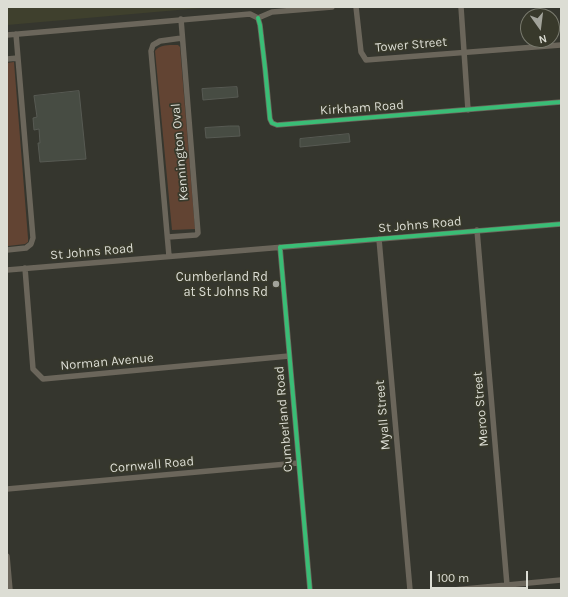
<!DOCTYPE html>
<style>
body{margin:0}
#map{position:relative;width:568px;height:597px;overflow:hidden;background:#35362e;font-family:Karla,sans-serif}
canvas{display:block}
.frame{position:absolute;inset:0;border:8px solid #dcddd4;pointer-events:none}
.north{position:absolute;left:520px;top:8px;width:40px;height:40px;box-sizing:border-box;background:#38392b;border:1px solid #7a7b6f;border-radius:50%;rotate:166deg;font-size:11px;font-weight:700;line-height:16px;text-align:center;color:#dcddd4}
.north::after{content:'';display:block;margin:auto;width:14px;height:18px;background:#a2a39a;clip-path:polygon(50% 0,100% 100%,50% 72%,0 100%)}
.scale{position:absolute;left:430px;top:571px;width:98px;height:18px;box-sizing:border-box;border:2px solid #dcddd4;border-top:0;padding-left:5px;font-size:12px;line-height:14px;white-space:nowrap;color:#dcddd4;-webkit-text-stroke:3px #38392b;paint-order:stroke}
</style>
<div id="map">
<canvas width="568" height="597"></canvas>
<div class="frame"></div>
<div class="north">N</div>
<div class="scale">100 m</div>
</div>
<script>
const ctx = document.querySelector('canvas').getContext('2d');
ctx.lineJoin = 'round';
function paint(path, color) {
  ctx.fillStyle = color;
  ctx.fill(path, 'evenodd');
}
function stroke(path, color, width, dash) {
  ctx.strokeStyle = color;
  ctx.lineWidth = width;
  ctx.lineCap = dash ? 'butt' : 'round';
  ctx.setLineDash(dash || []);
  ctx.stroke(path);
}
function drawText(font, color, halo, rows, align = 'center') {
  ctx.font = font + ' Karla,sans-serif';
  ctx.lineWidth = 3.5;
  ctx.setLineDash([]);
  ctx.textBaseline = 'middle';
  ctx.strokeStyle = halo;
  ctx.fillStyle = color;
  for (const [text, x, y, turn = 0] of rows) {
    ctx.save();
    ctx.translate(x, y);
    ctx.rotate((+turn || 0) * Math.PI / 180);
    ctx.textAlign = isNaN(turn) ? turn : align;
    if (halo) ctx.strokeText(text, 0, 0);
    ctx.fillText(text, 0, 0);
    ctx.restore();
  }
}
paint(new Path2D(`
 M7,7h205l-205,18z`), '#3f402d');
paint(new Path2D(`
 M178,45l2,2 15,182 -23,1 -17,-179c5,-7 15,-6 23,-6z
 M14,62l14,176v4l-3,2 -17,2 -1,-1v-182z`), '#624433');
const building = new Path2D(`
 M237,87l1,10 -35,3 -1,-11z
 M79,91l7,68 -46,3 -2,-19h2l-1,-14 -5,1 -1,-12 4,-1 -3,-21z
 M230,126h9l1,10 -34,2 -1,-10z
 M349,134l1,8 -50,5v-8z`);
paint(building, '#474c43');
stroke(building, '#575a53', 1);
stroke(new Path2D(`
 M356,7l5,45 5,8 195,-15
 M461,7l7,103
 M258,18l2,7 5,43 5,51 2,4 5,2 284,-23
 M7,35l243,-21 8,4 14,-6 60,-5
 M7,59l11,-1
 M477,230l30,355
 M168,237l28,-2 2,-2 -17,-214
 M379,239l31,351
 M280,247l30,343
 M7,250l19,-2 5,-4 2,-6 -17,-204
 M169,256l-18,-205 2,-6 7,-4 22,-3
 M25,268l8,101 10,10 246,-23
 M7,270l554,-46
 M7,489l291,-26
 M7,556l3,34
 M453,590l108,-10`), '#6b665b', 5.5);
stroke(new Path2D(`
 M258,18l2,7 5,43 5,51 2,4 5,2 284,-23
 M310,590l-30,-343 281,-23`), '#3abd76', 4);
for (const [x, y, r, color] of [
 [276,284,4,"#a2a39a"]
]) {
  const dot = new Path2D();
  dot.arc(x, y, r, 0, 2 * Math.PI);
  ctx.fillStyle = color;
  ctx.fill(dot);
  stroke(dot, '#38392b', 1.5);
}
drawText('13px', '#dcddd4', '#38392b', [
 ["Tower Street",411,45,-5],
 ["Kirkham Road",362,108,-4],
 ["Kennington Oval",180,152,-95],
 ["St Johns Road",420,225,-5],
 ["St Johns Road",92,252,-5],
 ["Norman Avenue",107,362,-5],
 ["Meroo Street",481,409,-95],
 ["Myall Street",383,415,-95],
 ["Cumberland Road",284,419,-95],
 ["Cornwall Road",152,465,-5]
]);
drawText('13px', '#dcddd4', '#38392b', [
 ["Cumberland Rd",268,277],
 ["at St Johns Rd",268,292]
], 'right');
</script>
